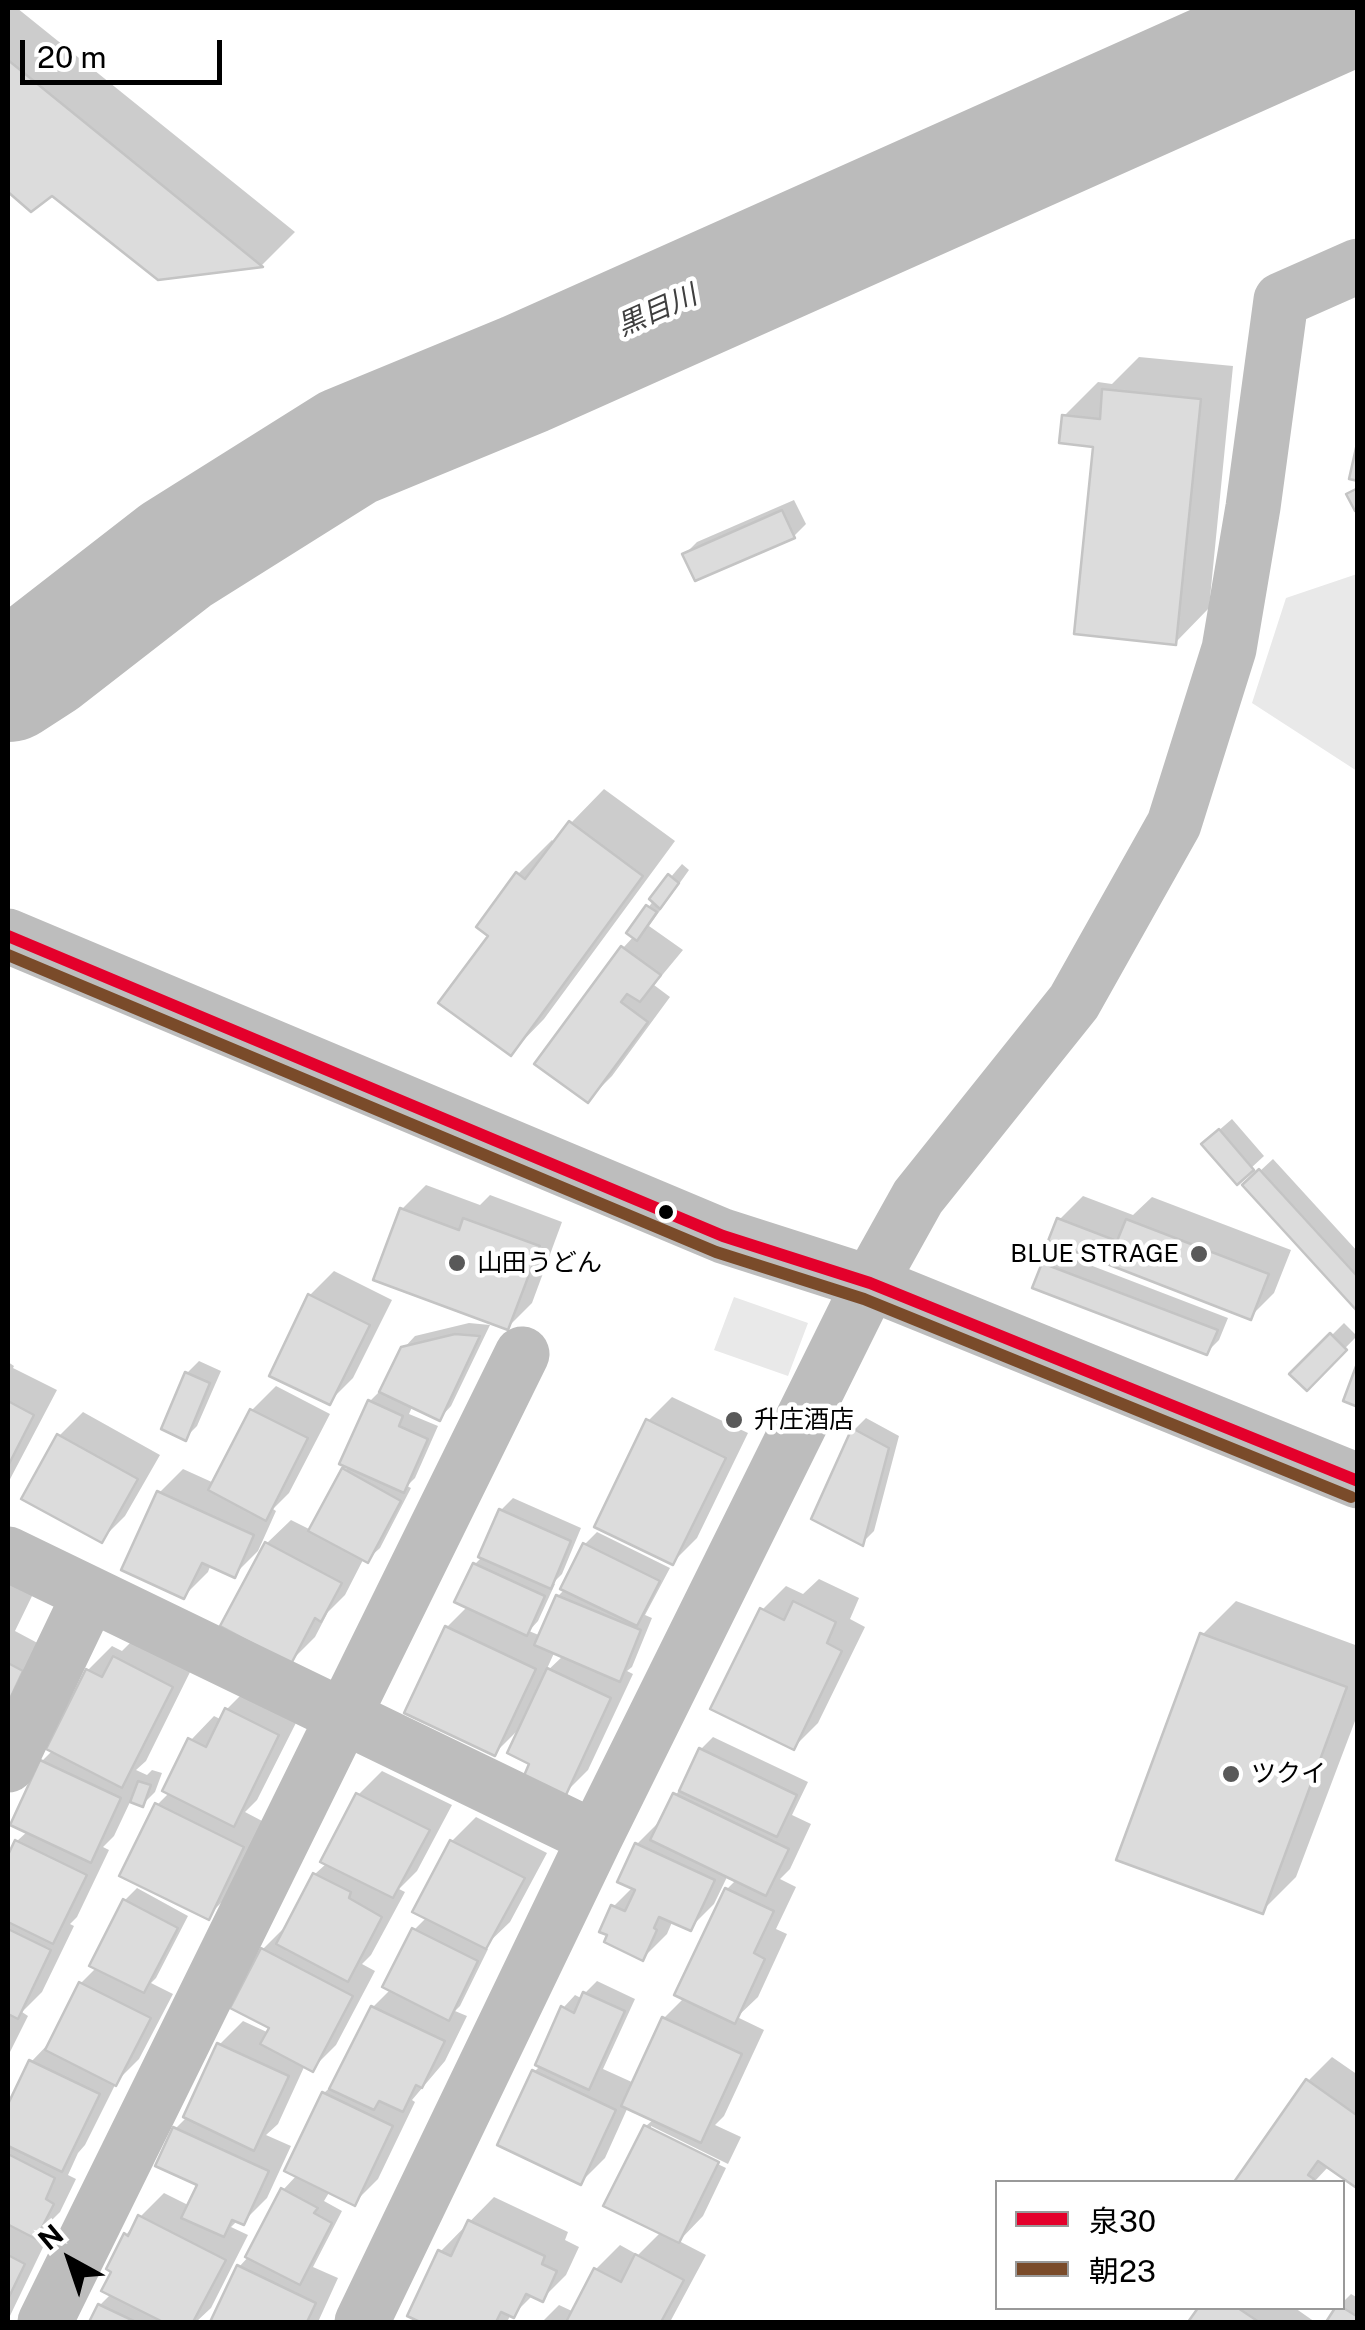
<!DOCTYPE html>
<meta charset="utf-8">
<style>
body{margin:0}
#map{position:relative;width:1365px;height:2330px;overflow:hidden;background:#fff;font-family:"Public Sans","Noto Sans JP",sans-serif}
canvas{display:block}
.frame{position:absolute;inset:0;border:10px solid #000;pointer-events:none}
.legend{position:absolute;left:995px;top:2180px;width:350px;height:130px;box-sizing:border-box;background:#fff;border:2px solid #999;margin:0;padding:12px 18px;list-style:none;font-size:30px;color:#000}
.legend li{display:flex;align-items:center;gap:20px;height:50px}
.legend b{width:50px;border:2px solid #999}
.north{position:absolute;left:20px;top:2210px;width:100px;height:100px;-webkit-text-stroke:8px #fff;paint-order:stroke;rotate:320deg;font-size:28px;font-weight:700;line-height:40px;text-align:center;color:#000}
.north::after{content:'';display:block;margin:auto;width:35px;height:45px;background:#000;clip-path:polygon(50% 0,100% 100%,50% 72%,0 100%)}
.scale{position:absolute;left:20px;top:40px;width:202px;height:45px;box-sizing:border-box;border:5px solid #000;border-top:0;padding-left:12px;font-size:30px;line-height:35px;white-space:nowrap;color:#000;-webkit-text-stroke:8px #fff;paint-order:stroke}
</style>
<div id="map">
<canvas width="1365" height="2330"></canvas>
<div class="frame"></div>
<ul class="legend">
<li><b style="height:12px;background:#e4002b"></b>泉30</li>
<li><b style="height:12px;background:#7a4b2a"></b>朝23</li>
</ul>
<div class="north">N</div>
<div class="scale">20 m</div>
</div>
<script>
const ctx = document.querySelector('canvas').getContext('2d');
ctx.lineJoin = 'round';
function paint(path, color) {
  ctx.fillStyle = color;
  ctx.fill(path, 'evenodd');
}
function stroke(path, color, width, dash) {
  ctx.strokeStyle = color;
  ctx.lineWidth = width;
  ctx.lineCap = dash ? 'butt' : 'round';
  ctx.setLineDash(dash || []);
  ctx.stroke(path);
}
function drawText(font, color, halo, rows, align = 'center') {
  ctx.font = font + ' "Public Sans","Noto Sans JP",sans-serif';
  ctx.lineWidth = 9;
  ctx.setLineDash([]);
  ctx.textBaseline = 'middle';
  ctx.strokeStyle = halo;
  ctx.fillStyle = color;
  for (const [text, x, y, turn = 0] of rows) {
    ctx.save();
    ctx.translate(x, y);
    ctx.rotate((+turn || 0) * Math.PI / 180);
    ctx.textAlign = isNaN(turn) ? turn : align;
    if (halo) ctx.strokeText(text, 0, 0);
    ctx.fillText(text, 0, 0);
    ctx.restore();
  }
}
paint(new Path2D(`
 M1357,574h1l-1,197 -105,-68 34,-105z
 M734,1297l74,26 -20,53 -74,-26z`), '#e9e9e9');
paint(new Path2D(`
 M8,8h9l278,224 -33,33 -104,12 -106,-84 -21,16 -23,-21z
 M1139,357l94,9 -24,242 -33,34 -80,-197 -32,-29 34,-34 14,2z
 M794,500l12,24 -12,12 -109,18 12,-12z
 M604,789l71,52 -131,178 -33,34 -20,-118 27,-61 34,-34 3,3 16,-20z
 M682,864l7,6 -40,56 34,24 -29,35 16,12 -58,79 -24,24 35,-152 11,-12 -5,-3 25,-33 -2,-1z
 M1232,1119l32,37 -27,25 -20,-49z
 M1273,1159l85,93v57l-113,-124z
 M426,1185l54,20 10,-10 72,27 -30,81 -24,24 -106,-118z
 M1083,1196l50,19 19,-18 139,53 -17,43 -24,24 -191,-97z
 M1056,1252l172,66 -9,22 -12,12 -163,-88z
 M334,1271l58,29 -39,78 -24,24 -19,-107z
 M469,1323l21,2 -39,81 -11,12 -27,-13 -4,9 29,12 -23,52 -8,8 4,2 -31,60 -12,11 -4,-1 -19,37 -17,17 -13,25 -24,24 -25,-117 25,-24 20,10 38,-65 21,-64 12,-12 21,-40 12,-13z
 M1344,1323l13,13 -50,51 -14,-13z
 M199,1361l22,10 -24,55 -12,12 2,-65z
 M8,1362l6,4 -1,2 44,22 -49,93z
 M276,1386l54,28 -41,79 -16,16 3,2 -18,40 -24,24 -23,-11 -3,8 -24,24 -25,-103 24,-24 31,14 38,-73z
 M672,1397l76,36 -51,105 -24,24 -25,-141z
 M83,1412l77,43 -35,61 -24,24 -42,-104z
 M866,1418l33,18 -25,95 -12,12 -8,-113z
 M513,1498l68,30 -19,46 -9,9 2,1 -17,37 -9,10 12,5 17,-40 7,-7 20,-45 12,-12 73,36 -25,47 7,3 -20,49 -5,4 6,3 -45,96 -24,24 -32,-31 -10,-37 -27,27 -48,-126 21,-21 7,-42 7,-7 19,-47zM555,1651l9,4 -19,18z
 M819,1579l40,19 -9,21 15,8 -47,96 -24,24 -32,-137 24,-24 17,8z
 M8,1581l25,13 -18,37 30,16 -37,76z
 M1236,1601l122,45v67l-62,164 -34,34 -60,-276z
 M139,1634l56,28 -49,99 -10,9 11,5 5,-5 10,3 -7,19 -12,12 -12,-4 -17,36 -11,11 6,3 -32,67 -7,7 4,2 -32,66 -20,20 6,4 -20,40v-195l9,-20 11,-10 14,-70 11,-11 35,-80 24,-24 10,5z
 M251,1685l51,26 -45,89 -12,12 21,11 -34,69 -24,24 -51,-111 13,-13 21,-52 23,-24 8,4 5,-11z
 M713,1737l95,45 -16,33 19,9 -21,45 -10,10 16,8 -20,42 11,5 -29,63 -21,20 27,13 -40,86 -9,9 26,12 -13,27 -77,-38v6l75,36 -23,48 -24,25 27,14 -36,67h-128l17,-17 15,7 22,-43 24,-24 18,10 23,-23 -15,-106 8,-7 -26,-12 -23,51 -24,24 -47,-110 7,-7 -3,-1 26,-57 11,-12 8,4 2,-6 12,-12 38,18 -32,70 31,14 30,-65 21,-21 42,-108 10,-10 -9,-4 -14,29 -24,24 -17,-8 -6,14 -24,24 -30,-51 20,-20 4,-43 24,-24 14,-25 10,-10 16,-36z
 M382,1771l70,34 -35,66 -18,18 6,3 -34,63 -9,9 13,7 -39,74 -24,24 -7,-4 -27,59 -12,11 25,11 -24,52 -24,24 -5,-2 -7,7 17,8 -37,73 -15,14h-27l-9,-4 -2,4h-67l9,-17 12,-12 14,-58 14,-18 24,-24 26,13 10,-22 -25,-55 10,-10 34,-74 24,-24 26,12 3,-6 -39,-20 30,-58 24,-24 28,-51 12,-11 31,-68z
 M476,1817l71,36 -37,69 -26,25 4,2 -28,57 -5,5 12,5 -22,45 -33,39 3,2 -37,77 -24,24 -24,-12 -6,10 18,10 -29,56 25,11 -20,44h-106l27,-55 10,-11 34,-66 14,-15 27,-82 12,-11 37,-75 18,-18 23,-59 13,-13 25,-76z
 M137,1888l51,28 -32,62 -5,5 22,11 -34,65 -22,22 -32,64 -7,8 -10,22 8,4 -16,33 -23,23 10,4 -39,81v-211l24,-48 20,-21 29,-57 16,-16 28,-67z
 M1332,2057l26,18v111l-29,-20 -15,16h-77l71,-101z
 M494,2197l74,35 -3,8 14,7 -13,28 -24,24 -9,-4 -20,20 -2,-1 -4,8h-84l17,-70z
 M1351,2294l7,4v24h-29l9,-14h4v-5z
 M1202,2308h93l20,14h-124z`), '#0003');
stroke(new Path2D(`
 M8,681l34,-22 134,-104 172,-108 177,-73 819,-366`), '#bbb', 122);
const building = new Path2D(`
 M8,60l255,207 -105,13 -106,-84 -21,16 -23,-20z
 M1102,389l99,10 -25,246 -102,-11 19,-187 -34,-4 3,-28 38,4z
 M1358,439v42l-9,-2z
 M1358,488v22l-3,1 -9,-17z
 M782,510l13,28 -100,43 -13,-27z
 M569,821l74,55 -132,180 -73,-53 50,-67 -12,-9 40,-55 9,7z
 M668,874l11,9 -19,26 -11,-10z
 M646,905l11,7 -20,29 -11,-8z
 M621,946l40,29 -21,27 -13,-8 -6,8 27,20 -60,81 -54,-39z
 M1219,1129l35,41 -17,15 -36,-41z
 M1259,1169l99,108v35l-116,-127z
 M400,1208l59,22 4,-12 77,28 -32,84 -135,-50z
 M1057,1218l60,23 9,-22 143,55 -18,46 -203,-79z
 M1042,1263l176,67 -11,25 -175,-67z
 M308,1294l62,31 -40,80 -61,-29z
 M1330,1333l17,17 -40,41 -18,-17z
 M455,1334l25,2 -40,85 -61,-29 22,-45z
 M1358,1361v46l-15,-6z
 M185,1372l25,11 -24,58 -25,-12z
 M368,1400l35,16 -4,10 29,13 -24,54 -65,-29z
 M8,1401l26,14 -26,51z
 M250,1409l58,29 -42,83 -58,-31z
 M646,1419l80,39 -53,107 -79,-38z
 M852,1428l37,20 -26,98 -52,-27z
 M57,1434l81,45 -36,64 -81,-44z
 M342,1468l59,33 -33,62 -60,-32z
 M157,1491l97,44 -19,43 -33,-15 -18,36 -63,-29z
 M499,1509l72,32 -20,48 -73,-32z
 M265,1542l77,41 -21,39 -6,-4 -24,46 -71,-38z
 M583,1543l77,38 -23,45 -77,-37z
 M473,1563l72,33 -18,40 -73,-34z
 M556,1595l85,35 -21,52 -86,-37z
 M793,1601l43,21 -9,21 15,8 -48,99 -84,-41 50,-101 24,12z
 M445,1626l91,43 -41,87 -91,-43z
 M1200,1633l147,54 -84,227 -147,-54z
 M113,1656l60,31 -51,101 -76,-39 40,-80 16,8z
 M8,1663l15,8 -15,32z
 M547,1668l64,30 -46,99 -42,-19 6,-14 -22,-11z
 M225,1708l54,27 -45,92 -72,-36 26,-53 18,9z
 M699,1748l98,47 -20,42 -98,-46z
 M40,1760l81,38 -30,65 -81,-38z
 M138,1781l13,4 -8,22 -13,-5z
 M356,1793l74,37 -37,68 -73,-36z
 M673,1793l116,56 -23,47 -116,-56z
 M155,1803l89,44 -35,73 -90,-44z
 M15,1840l72,35 -34,69 -45,-22v-67z
 M450,1840l75,38 -39,71 -74,-37z
 M635,1843l80,37 -24,51 -32,-14 -5,11 3,2 -14,31 -39,-19 3,-7 -8,-3 12,-27 14,6 10,-21 -18,-8z
 M313,1873l38,19 -2,6 33,19 -34,65 -72,-38z
 M725,1888l49,23 -20,42 11,6 -30,65 -61,-29z
 M123,1899l55,29 -34,65 -55,-27z
 M412,1928l66,33 -29,60 -67,-34z
 M8,1929l43,21 -33,69 -10,-5z
 M261,1948l92,48 -40,76 -53,-28 9,-16 -39,-20z
 M79,1982l72,36 -35,68 -71,-36z
 M583,1992l42,19 -36,79 -54,-25 26,-59 13,7z
 M371,2006l74,35 -23,47 -6,-3 -13,27 -24,-11 -5,9 -45,-21z
 M662,2017l80,37 -41,89 -80,-37z
 M217,2043l72,33 -35,75 -71,-34z
 M29,2060l71,34 -38,78 -54,-26v-42z
 M532,2070l84,40 -35,75 -84,-40z
 M1306,2079l52,37v73l-40,-28 -10,14 6,4 -2,3h-78z
 M322,2092l71,34 -38,80 -71,-35z
 M644,2125l75,37 -40,81 -76,-37z
 M173,2127l96,44 -25,54 -12,-5 -8,17 -43,-19 16,-33 -42,-19z
 M8,2154l47,24 -9,21 8,5 -18,35 -27,-14 -1,4z
 M281,2188l37,20 -4,5 18,10 -32,62 -55,-28z
 M138,2215l88,45 -33,62h-30l-62,-31 10,-19 -5,-3 18,-36 4,3z
 M468,2220l77,36 -3,8 15,7 -14,31 -17,-8 -12,24 -13,-6 -5,10h-76l-13,-6 31,-66 13,6z
 M635,2254l49,26 -23,42h-95l28,-54 27,14z
 M8,2255l17,9 -17,35z
 M237,2265l79,38 -9,19h-97z
 M98,2304l38,18h-47z
 M1342,2307l16,10v5h-32l9,-14z
 M1198,2308h40l21,14h-71z`);
paint(building, '#dcdcdc');
stroke(building, '#c4c4c4', 2.5);
stroke(new Path2D(`
 M8,936l715,300 147,47 488,198
 M8,1554l587,284
 M8,1765l82,-171
 M45,2322l477,-968
 M362,2322l233,-484 275,-555 48,-86 156,-195 100,-178 55,-175 24,-142 28,-207 77,-34`), '#bdbdbd', 55);
stroke(new Path2D(`
 M8,936l715,300 147,47 488,198`), '#e4002b', 12);
stroke(new Path2D(`
 M8,955l708,297 148,47 487,198`), '#7a4b2a', 12);
for (const [x, y, r, color] of [
 [666,1212,9,"#000"],
 [1199,1254,10,"#595959"],
 [457,1263,10,"#595959"],
 [734,1420,10,"#595959"],
 [1231,1774,10,"#595959"]
]) {
  const dot = new Path2D();
  dot.arc(x, y, r, 0, 2 * Math.PI);
  ctx.fillStyle = color;
  ctx.fill(dot);
  stroke(dot, '#fff', 4);
}
drawText('25px', '#000', '#fff', [
 ["BLUE STRAGE",1179,1254,"right"],
 ["山田うどん",477,1263],
 ["升庄酒店",754,1420],
 ["ツクイ",1251,1774]
], 'left');
drawText('italic 28px', '#3f3f3f', '#fff', [
 ["黒目川",657,311,-24]
]);
</script>
